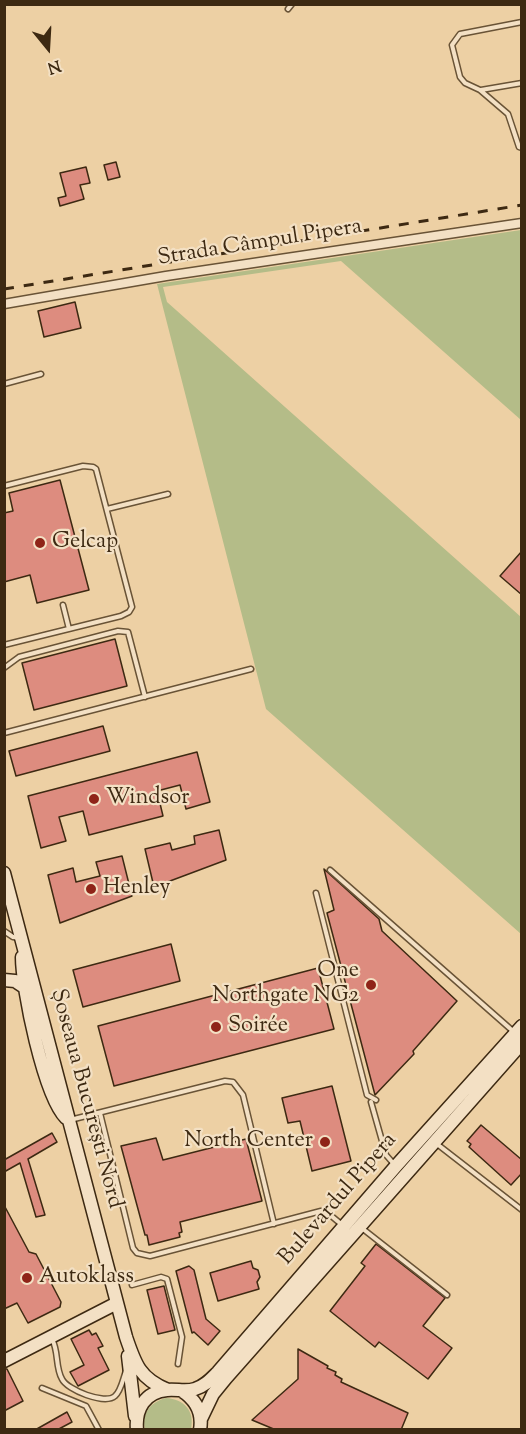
<!DOCTYPE html>
<meta charset="utf-8">
<style>
body{margin:0}
#map{position:relative;width:526px;height:1434px;overflow:hidden;background:#edd0a4;font-family:"Sorts Mill Goudy",serif}
canvas{display:block}
.frame{position:absolute;inset:0;border:6px solid #3d2912;pointer-events:none}
.north{position:absolute;left:18px;top:18px;width:60px;height:60px;-webkit-text-stroke:4px #f3e0c4;paint-order:stroke;rotate:162deg;font-size:16px;font-weight:700;line-height:24px;text-align:center;color:#3d2912}
.north::after{content:'';display:block;margin:auto;width:21px;height:27px;background:#3d2912;clip-path:polygon(50% 0,100% 100%,50% 72%,0 100%)}
</style>
<div id="map">
<canvas width="526" height="1434"></canvas>
<div class="frame"></div>
<div class="north">N</div>
</div>
<script>
const ctx = document.querySelector('canvas').getContext('2d');
ctx.lineJoin = 'round';
function paint(path, color) {
  ctx.fillStyle = color;
  ctx.fill(path, 'evenodd');
}
function stroke(path, color, width, dash) {
  ctx.strokeStyle = color;
  ctx.lineWidth = width;
  ctx.lineCap = dash ? 'butt' : 'round';
  ctx.setLineDash(dash || []);
  ctx.stroke(path);
}
function drawText(font, color, halo, rows, align = 'center') {
  ctx.font = font + ' "Sorts Mill Goudy",serif';
  ctx.lineWidth = 4.5;
  ctx.setLineDash([]);
  ctx.textBaseline = 'middle';
  ctx.strokeStyle = halo;
  ctx.fillStyle = color;
  for (const [text, x, y, turn = 0] of rows) {
    ctx.save();
    ctx.translate(x, y);
    ctx.rotate((+turn || 0) * Math.PI / 180);
    ctx.textAlign = isNaN(turn) ? turn : align;
    if (halo) ctx.strokeText(text, 0, 0);
    ctx.fillText(text, 0, 0);
    ctx.restore();
  }
}
paint(new Path2D(`
 M521,230v190l-180,-159 -178,26 4,15 354,315v317l-255,-225 -109,-425z
 M166,1398c18,1 29,13 25,31h-46c-4,-16 6,-27 21,-31z`), '#b4bc88');
const building = new Path2D(`
 M116,162l4,15 -12,3 -4,-15z
 M86,167l4,16 -10,2 4,14 -24,7 -2,-8 8,-2 -6,-23z
 M75,302l6,26 -37,9 -6,-26z
 M60,480l29,110 -52,13 -7,-28 -26,7v-69l9,-2 -4,-18z
 M522,551v44l-22,-19z
 M115,639l12,47 -93,24 -12,-47z
 M103,726l7,25 -94,25 -7,-25z
 M197,752l13,50 -24,7 -6,-24 -23,6 6,25 -74,19 -6,-24 -24,6 7,24 -25,7 -13,-52z
 M219,830l7,30 -72,27 -9,-38 25,-6 2,7 23,-6 -1,-8z
 M122,856l10,40 -72,27 -12,-48 25,-7 3,14 24,-6 -4,-14z
 M324,869l55,50 3,12 75,70 -44,50 1,3 -39,41 -48,-182 7,-3z
 M171,944l9,37 -97,26 -10,-37z
 M318,968l16,61 -220,57 -16,-60z
 M332,1086l19,75 -39,10 -12,-50 -12,2 -6,-25z
 M481,1125l41,35v13l-11,12 -42,-38 2,-3 -4,-3z
 M52,1133l5,9 -29,17 17,56 -9,2 -16,-54 -16,9v-12z
 M156,1138l7,22 83,-21 16,62 -82,21 2,10 -3,1 1,4 -31,8 -2,-10h-2l-24,-89z
 M4,1205l25,47 7,2 25,48 -1,5 -32,16 -11,-20 -13,6z
 M376,1244l69,54 -22,28 29,22 -24,31 -49,-37 -4,5 -45,-36 35,-45 -4,-3z
 M251,1261l2,7 5,2 2,7 -3,5 2,7 -41,12 -8,-28z
 M189,1266l5,4 12,49 14,12 -12,14 -14,-13 -2,1 -16,-62z
 M164,1286l11,44 -17,4 -11,-44z
 M89,1330l3,5 4,-2 7,13 -5,2 11,22 -31,16 -8,-14 14,-7 -13,-26z
 M298,1349l30,17 -1,2 9,4 -1,3 7,4 -1,3 67,31 -7,17h-125l-24,-10 46,-41z
 M4,1369h3l16,32 -19,10z
 M67,1412l5,10 -15,8h-22z`);
paint(building, '#dd8c7f');
stroke(building, '#3d2912', 1.5);
const lane = new Path2D(`
 M288,9l4,-5
 M522,22l-62,12 -8,11 8,32 5,6 15,7 28,24 11,33 3,1
 M481,90l41,-7
 M4,384l37,-10
 M4,486l79,-20 10,1 3,2 36,138 -3,5 -8,4 -117,29
 M107,509l61,-15
 M63,605l6,24
 M4,668l15,-11 99,-26 10,1 17,65
 M4,733l247,-64
 M330,870l184,162
 M316,893l51,202 9,5
 M4,931l9,6 7,1
 M371,1102l15,53 7,8
 M100,1113l33,135 4,5 13,3 171,-45 8,3 12,10
 M70,1120l155,-39 8,1 10,13 31,129
 M437,1144l85,66
 M363,1229l84,66
 M132,1285l29,-8 6,2 15,58 -4,27
 M52,1339c7,13 3,28 10,40 5,11 43,26 53,17 6,-5 8,-17 11,-25
 M42,1388l44,18 13,24`);
const street = new Path2D(`
 M4,304l162,-28 356,-53`);
const secondary = new Path2D(`
 M4,873l122,464c9,27 14,42 42,53
 M22,957c0,32 22,139 44,161
 M4,980l11,1 12,8
 M128,1356l7,60
 M4,1361l113,-58
 M182,1391c14,9 21,22 18,39
 M201,1419l12,-25 13,-16 296,-335
 M137,1430c-2,-21 8,-38 30,-40 10,-1 19,2 28,-1 10,-3 16,-10 23,-17l178,-206 126,-140`);
stroke(lane, '#695336', 7);
stroke(street, '#695336', 11);
stroke(secondary, '#3d2912', 15);
stroke(lane, '#f3e0c4', 4);
stroke(street, '#f3e0c4', 8);
stroke(secondary, '#f3e0c4', 12);
stroke(new Path2D(`
 M4,289l518,-84`), '#3d2912', 3, [10, 10]);
for (const [x, y, r, color] of [
 [40,543,6,"#8f2418"],
 [94,799,6,"#8f2418"],
 [91,889,6,"#8f2418"],
 [371,985,6,"#8f2418"],
 [216,1027,6,"#8f2418"],
 [325,1142,6,"#8f2418"],
 [27,1278,6,"#8f2418"]
]) {
  const dot = new Path2D();
  dot.arc(x, y, r, 0, 2 * Math.PI);
  ctx.fillStyle = color;
  ctx.fill(dot);
  stroke(dot, '#f3e0c4', 2);
}
drawText('22px', '#3d2912', '#f3e0c4', [
 ["Strada Câmpul Pipera",260,244,-9],
 ["Șoseaua București Nord",85,1099,75],
 ["Bulevardul Pipera",339,1200,-49]
]);
drawText('22px', '#3d2912', '#f3e0c4', [
 ["Gelcap",52,543],
 ["Windsor",106,799],
 ["Henley",103,889],
 ["One",359,972,"right"],
 ["Northgate NG2",359,997,"right"],
 ["Soirée",228,1027],
 ["North Center",313,1142,"right"],
 ["Autoklass",39,1278]
], 'left');
</script>
